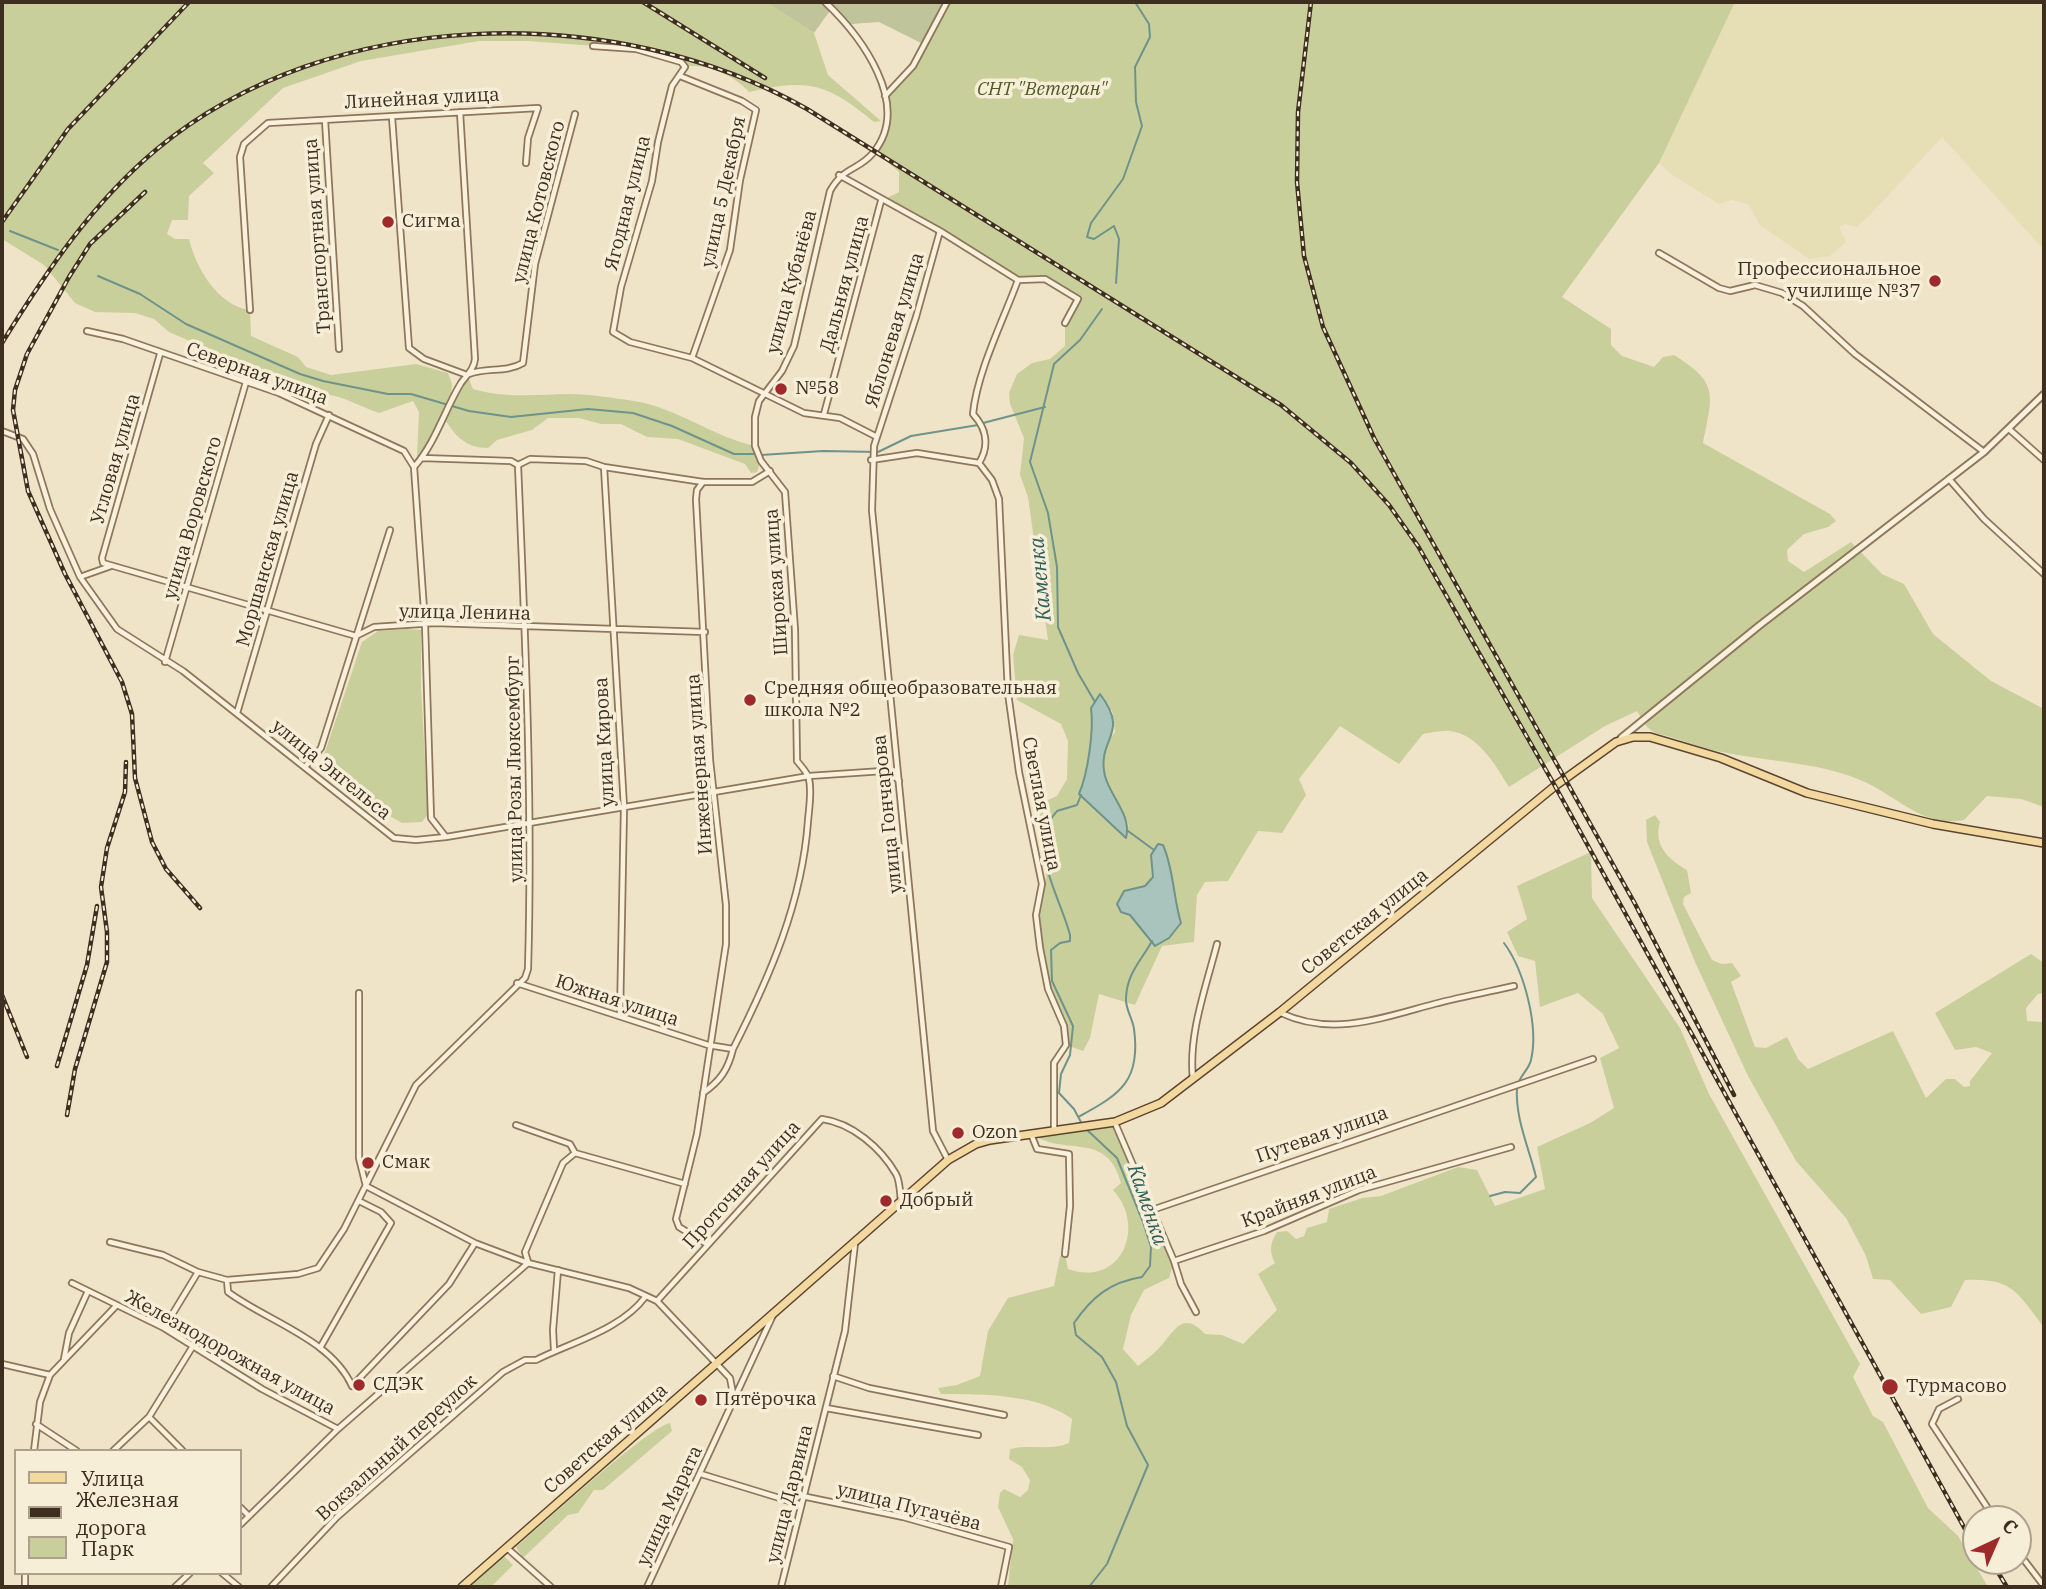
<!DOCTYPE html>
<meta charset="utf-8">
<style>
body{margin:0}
#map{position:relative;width:2046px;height:1589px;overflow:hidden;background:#f0e4c8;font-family:"IBM Plex Serif",serif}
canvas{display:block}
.frame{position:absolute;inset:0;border:4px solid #3d2e20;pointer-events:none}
.legend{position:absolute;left:14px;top:1449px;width:228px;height:126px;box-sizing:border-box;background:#f7eed8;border:2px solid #ada18e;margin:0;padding:9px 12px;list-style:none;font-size:21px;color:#3d2e20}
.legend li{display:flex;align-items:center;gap:14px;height:35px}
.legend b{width:35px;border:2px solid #ada18e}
.north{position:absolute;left:1962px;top:1505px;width:70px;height:70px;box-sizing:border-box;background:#f7eed8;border:2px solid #ada18e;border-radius:50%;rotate:44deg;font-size:19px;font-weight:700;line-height:28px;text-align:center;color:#3d2e20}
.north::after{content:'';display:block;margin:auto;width:24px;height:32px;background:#9e2a2b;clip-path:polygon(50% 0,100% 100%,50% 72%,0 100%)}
</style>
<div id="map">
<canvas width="2046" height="1589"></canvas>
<div class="frame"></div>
<ul class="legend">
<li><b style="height:9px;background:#f3d9a0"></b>Улица</li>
<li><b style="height:9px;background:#3d2e20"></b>Железная дорога</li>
<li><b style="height:19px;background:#c9cf9b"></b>Парк</li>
</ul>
<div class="north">С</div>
</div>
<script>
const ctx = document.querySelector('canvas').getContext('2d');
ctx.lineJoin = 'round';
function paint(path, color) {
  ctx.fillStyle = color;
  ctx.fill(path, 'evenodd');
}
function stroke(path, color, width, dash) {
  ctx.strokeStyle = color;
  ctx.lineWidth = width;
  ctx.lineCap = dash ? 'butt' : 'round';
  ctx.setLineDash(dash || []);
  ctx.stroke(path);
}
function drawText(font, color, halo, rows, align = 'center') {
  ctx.font = font + ' "IBM Plex Serif",serif';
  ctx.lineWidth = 7;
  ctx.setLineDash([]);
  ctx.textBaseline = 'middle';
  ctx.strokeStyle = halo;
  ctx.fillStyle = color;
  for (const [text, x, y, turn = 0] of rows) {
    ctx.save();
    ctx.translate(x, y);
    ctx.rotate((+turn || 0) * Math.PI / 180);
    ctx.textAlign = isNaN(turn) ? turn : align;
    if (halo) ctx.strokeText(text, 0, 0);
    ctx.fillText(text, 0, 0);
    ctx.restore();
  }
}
paint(new Path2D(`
 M1735,2h309v248l-102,-113 -72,78 -13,12 -12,-3 -6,3 7,15 -16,14 -21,3 -49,-34 -12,-21 -17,-4 -12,4 -48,-30 -12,-11z`), '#e6deb5');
paint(new Path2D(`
 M2,2h764l48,31 14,42 53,46 -7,1c-47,-39 -66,-44 -125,-30 -14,-16 -43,-30 -64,-25l-4,-5 -45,-13 -109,-8h-48l-118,20 -78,27 -80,75 11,10 -25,23 -1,24h-16l-5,14 8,5h14c7,29 29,67 61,71l1,26 47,21 8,10 25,8 85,-11 32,9 4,11 -1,14 16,-23 6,14c35,10 62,5 97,5 20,0 44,4 64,7 44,7 79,36 121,45l6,15 -4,11 -6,1 -6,-9 -67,-25 -31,-2 -26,-13h-20l-22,-6h-31l-16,12 -35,10 -9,8c-23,0 -34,-13 -45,-32l-21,42 -5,-2 2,-44 -6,-11 -34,12c-24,-8 -45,-24 -71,-17l-38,-18 -29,-6 -40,-26 -32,-14 -15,-13 -19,-6 -40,-1 -20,-9 -31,-38 -42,-26z
 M947,2h788l-76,161 -97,134 49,32v16l11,11 32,11 9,-10 11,-2c45,28 39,39 29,88l127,71 6,7 -8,6 -24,7 -17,16 1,11 16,11 47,-30 31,32 22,10 29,50 58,47 53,28v98l-23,-8 -34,-3 -23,24c-39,8 -64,-21 -97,-37 -44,-21 -98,-21 -145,-31 -23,-4 -44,-14 -67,-19l-8,-6 -10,-16 -32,15 -96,61c-13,-21 -31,-53 -59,-56 -8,-1 -19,2 -27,3l-24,30 -59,-38 -41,53 7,16 -24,38 -24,-2 -30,50 -23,1 -8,13 -3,47 -32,4 -27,59 -36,-11 -9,44 -7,13 -17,-6 -2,-19 -16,-37 -12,-74 10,-38 -7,-73 18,-8 10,-17 1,-38 -7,-17 -44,-24 -4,-45 6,-20 29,5 -20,-143 -8,-22 4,-37 -14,-34 -1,-11 8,-19 15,-11 18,-4 15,-13v-23l12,-24 -32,-20 -27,1 -64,-41 -73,-38 18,-9v-20l-24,-21 12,-21 -2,-34 28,-30zM1091,708l21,2 3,22 -9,13 -3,15 2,16 24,50 -28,-12 -22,-20c9,-22 15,-64 12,-86zM1151,855l21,31 9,38 -33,16c-4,-13 -14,-24 -27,-28l-4,-9 7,-12 21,-5 9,-9z
 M407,629l14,1v57l7,127 -6,8 -20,1 -30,-17 -52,-39 42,-125 16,-11z
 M1655,815l5,7c-7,23 8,37 27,48l4,23 -7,4 -1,7 29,56 10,4 10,-1 9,13 -10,6 24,65 11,1 21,-11 11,22 10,10 85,-38 33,67 20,-19h9l9,8 6,-1v-5l22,-28 -16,-6 -21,3 -20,-37 96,-59 13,9v30l-6,1 -12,14 1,13 17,1 -1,304c-27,-35 -31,-48 -78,-46l-14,27 -30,7 -31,-34 -17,-1 -7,-23 -20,-38 -50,-57 -48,-85 -53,-114 -48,-120 -1,-22z
 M1591,852l1,46 88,130 29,66 151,270 -7,13 20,39 10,6 45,86 30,28 30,51h-980l5,-48 -15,-32 2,-14 4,-4 16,8 8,-7 2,-10 -8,-13 -13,-8 1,-10c20,-5 40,2 59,-6l3,-24c-34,-25 -89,-25 -131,-25l-3,-6 19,-3 23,-9 8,-45 20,-33 46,-12 6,-30 5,-2 3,15c53,19 79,-42 45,-79l8,-7c-14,-54 -59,-25 -90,-50l84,-11 59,139 -5,17 -25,12 -13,25 -8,34 15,17c7,-6 16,-12 22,-19 15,-17 23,-37 45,-13l17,1 21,9 34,-34 -19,-36 17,-11c-6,-11 -5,-20 2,-31l10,-1 9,8 8,-3 3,-8 20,-6 2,-13 33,-11 19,-2 77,-29 19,3 18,36 50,-17 -8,-42 53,-24 24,-15 -14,-50 19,-10 -16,-34 -25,-21 -38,14 -5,-46 -17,-5 -11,-24 20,-13 -10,-33z
 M670,1423l2,8 -69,59h-9l-16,23 -10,2 -45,43 -7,-11c25,-21 132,-120 154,-124z
 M504,1556l9,9 -22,22h-22z`), '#c9cf9b');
paint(new Path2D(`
 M766,2h181l-22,43 -46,-23 -28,2 -19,-16 -18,25z`), '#bfc49a');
const water = new Path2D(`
 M1100,694c31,41 -4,44 5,82 6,22 27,39 21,62l-47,-44c9,-21 15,-64 12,-86z
 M1158,844l5,1c11,25 10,52 18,78l-12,15 -14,8 -25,-31 -9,-3 -4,-8 7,-13 21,-5 8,-9 -2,-22z`);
paint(water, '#a9c4bc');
stroke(water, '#6f938a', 2);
stroke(new Path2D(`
 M10,231l48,19
 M98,276l42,18 46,30 114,50 23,7 65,13h23l58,17 42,6 77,-8 45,4 39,13 62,28h21
 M1116,283l3,-44 -5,-13 -20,13 -7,-2 4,-14 32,-44 19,-53 -6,-24 -1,-35 15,-30 -1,-13 -14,-22
 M983,423l62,-16
 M761,455l62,-4 55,1 33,-16 67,-11
 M1095,702l-17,-29 -20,-46 -1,-60 -9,-54 -18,-51 24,-98 26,-24 22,-31
 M1081,795l-4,10 -20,6c-4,5 -10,12 -12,18 -9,31 18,77 25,106v6l-10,2 -9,7 1,31 21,45 -3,29 -9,19 -2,19 15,16 8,15
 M1128,831l26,19
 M1080,1116c41,-22 61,-36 54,-87 -1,-10 -9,-20 -8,-31 1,-25 15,-37 26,-57
 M1085,1128l32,30 26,64 8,25 -1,19 -8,11c-32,5 -50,20 -68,46l2,12 26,22 14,25 11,44 21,39 -41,99 -18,23
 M1490,1196l15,-4 15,1 16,-16c-7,-29 -21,-59 -19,-89 1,-11 12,-18 14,-28 8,-34 -7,-90 -27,-117`), '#6f938a', 2);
const minor = new Path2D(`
 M593,46l43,3 45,13 4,5 -13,19 -14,56 -6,39 -31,106 -8,45 17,10 62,16 112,55 36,5 37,19
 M680,76l62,25 14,9 -16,70 -10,70 -38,108
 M885,96l28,-30 34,-64
 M392,117l17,231 15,11 43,16
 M325,120l14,229
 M839,175l101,56 78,49
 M940,231l-24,86 -42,129 -2,64 61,621 15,29
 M1659,253l60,35 11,3 25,-6 27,8 21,13 52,48 129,98
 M1018,280l27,-1 33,20 -13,24
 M250,310l-10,-153 4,-13 24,-21 270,-15 -10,30 -2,25
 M87,331l36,8 156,54 125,58 10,16 11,157 6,194 14,18
 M160,354l-58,204 1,5 253,73 18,-9 61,-4 270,9
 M469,374c18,-7 37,-1 54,-11l12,-99 40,-150
 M824,414l57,-213
 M2009,429l35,31
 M2,431l21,8 10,15 17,55 30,68 37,52 66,42 211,167 22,2 30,-3 363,-61 74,-5 8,1 8,9
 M422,458l89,3 7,4
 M871,460l46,-7 62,10 13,17 7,19 9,194 11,79 23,112 -6,31 4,33 8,41 16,37 2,19 -12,18v68
 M979,463c11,-18 7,-35 -6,-49 4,-42 30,-93 45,-134
 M518,465l12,-6 56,2 18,6 99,15h49l18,-11
 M414,467c21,-23 31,-58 47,-84 6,-8 13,-14 14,-24l-15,-247
 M604,467l20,340 -4,209
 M1949,479l35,40 60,55
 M703,482l-6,8 -1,9 14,261 16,145v39l-29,190 -21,85 3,8 28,17
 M80,577l31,-11
 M165,662l81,-280
 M237,713l79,-269 13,-29
 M305,767l16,-19 69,-218
 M517,983l191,62 25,4c37,-73 69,-146 75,-228 1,-13 4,-29 1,-42 -1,-6 -8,-13 -12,-18l-2,-131 -10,-138 -24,-31 -6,-15v-29l4,-16 23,-30 12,-25 36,-155c14,-25 28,-20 43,-38 40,-48 -12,-117 -48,-151
 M359,993v165l7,28
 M1281,1013c51,24 101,5 153,-9 27,-7 53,-12 80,-18
 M1193,1079c-5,-44 13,-92 24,-135
 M703,1093c17,-12 25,-23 30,-44
 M1115,1123l59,138 7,23 15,28
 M516,1125l54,19 5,9
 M1031,1134l6,15 32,5 1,52 -5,48
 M575,1153l110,31
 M366,1186l109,57 53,20 101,25 28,13 73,77 4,21
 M1152,1210l441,-151
 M110,1242l53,13 35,17
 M1174,1261l90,-30 95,-41 152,-43
 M528,1262l-3,-10 38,-89 12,-10
 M227,1280l1,12c39,29 103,47 124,94l97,-102 26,-41
 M72,1283l92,45 98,61 76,40
 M657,1301l165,-182c30,4 59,29 74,55 4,7 4,19 5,27
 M164,1328l34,-56 29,8 71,-6 20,-6 26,-39 72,-144 109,-107 3,-9c5,-169 -3,-335 -10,-504
 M320,1348l71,-125 -10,-11 -22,-11
 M554,1350l-1,-20 5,-60
 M64,1359l5,-26 19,-42
 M2,1364l48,11
 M833,1376l36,12 135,27
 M1958,1399l-19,10 -7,15 63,95
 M826,1408l152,27
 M149,1417l34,34
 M36,1424l41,27
 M34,1451l6,-49 10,-27 66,-69
 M113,1451l36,-34 44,-71
 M701,1474l98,30
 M802,1496l101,21 106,30 -8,40
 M240,1507l9,9
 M240,1525l98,-96 190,-166
 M507,1548l44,39
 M2018,1552l26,34
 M222,1573l17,14
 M25,1587v-14
 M175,1587l15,-14
 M271,1587l66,-70 166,-145 22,-12h11c36,-18 85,-30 110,-64
 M647,1587l126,-272
 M781,1587l64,-256 10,-88`);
const tertiary = new Path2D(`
 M1621,738l139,-113 224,-173 60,-58`);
const primary = new Path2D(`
 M462,1587l486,-427 28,-16 14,-4 125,-18 46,-19 119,-91 275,-226 61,-44 17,-5h17l71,21 86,35 126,31 111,19`);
stroke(minor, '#8d765c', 8);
stroke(tertiary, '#8d765c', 9);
stroke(primary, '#5b4430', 10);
stroke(minor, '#faf1dc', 4.5);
stroke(tertiary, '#faf1dc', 5);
stroke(primary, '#f3d9a0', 7);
const rail = new Path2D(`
 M643,2l122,76
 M1311,2l-13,110 -1,70 7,74 19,71 51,111 260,464 100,193
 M145,192l-55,52 -21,33 -42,77 -12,36 -2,20 15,81 37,83 57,108 10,32 3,64 17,64 14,27 34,39
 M2,222l66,-93 121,-127
 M2,343c44,-71 90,-140 155,-194 174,-144 458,-149 650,-40l474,296 70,58 38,42 29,41 137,240 421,763
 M2,995l25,62
 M57,1066l30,-101 10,-59
 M67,1115l8,-46 32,-107v-30l-6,-45 6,-39 18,-56 1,-30
 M1991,1561l16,26`);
stroke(rail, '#3d2e20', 4.5);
stroke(rail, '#f7eed8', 2, [5]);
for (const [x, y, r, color] of [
 [388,222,7,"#9e2a2b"],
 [1935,281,7,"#9e2a2b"],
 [781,389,7,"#9e2a2b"],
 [750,700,7,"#9e2a2b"],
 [958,1133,7,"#9e2a2b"],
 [368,1163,7,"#9e2a2b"],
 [886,1201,7,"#9e2a2b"],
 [359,1385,7,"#9e2a2b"],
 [1890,1387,9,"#9e2a2b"],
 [701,1400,7,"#9e2a2b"]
]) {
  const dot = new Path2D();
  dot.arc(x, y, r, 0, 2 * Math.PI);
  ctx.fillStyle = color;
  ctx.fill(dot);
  stroke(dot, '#f7eed8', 2.5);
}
drawText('italic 19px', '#4d5a26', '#f7eed8', [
 ["СНТ \"Ветеран\"",1042,90]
]);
drawText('19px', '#3d2e20', '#f7eed8', [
 ["Линейная улица",422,99,-3],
 ["улица 5 Декабря",724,192,-78],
 ["улица Котовского",539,202,-76],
 ["Ягодная улица",628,203,-76],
 ["Транспортная улица",318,236,-94],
 ["улица Кубанёва",792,282,-75],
 ["Дальняя улица",845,284,-75],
 ["Яблоневая улица",895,330,-73],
 ["Северная улица",257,374,20],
 ["Угловая улица",116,459,-74],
 ["улица Воровского",193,518,-74],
 ["Моршанская улица",268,559,-74],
 ["Широкая улица",777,582,-94],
 ["улица Ленина",465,613,1],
 ["улица Кирова",605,742,-93],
 ["Инженерная улица",700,764,-94],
 ["улица Розы Люксембург",515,769,-91],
 ["улица Энгельса",331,770,39],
 ["Светлая улица",1041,804,79],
 ["улица Гончарова",888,814,-96],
 ["Советская улица",1365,922,-39],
 ["Южная улица",617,1001,18],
 ["Путевая улица",1322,1135,-19],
 ["Проточная улица",742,1185,-48],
 ["Крайняя улица",1309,1197,-21],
 ["Железнодорожная улица",230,1353,29],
 ["Советская улица",606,1439,-41],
 ["Вокзальный переулок",397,1448,-42],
 ["улица Дарвина",790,1494,-76],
 ["улица Марата",670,1506,-65],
 ["улица Пугачёва",909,1507,14]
]);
drawText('19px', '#3d2e20', '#f7eed8', [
 ["Сигма",402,222],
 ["Профессиональное",1921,270,"right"],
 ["училище №37",1921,292,"right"],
 ["№58",795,389],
 ["Средняя общеобразовательная",764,689],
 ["школа №2",764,711],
 ["Ozon",972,1133],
 ["Смак",382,1163],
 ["Добрый",900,1201],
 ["СДЭК",373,1385],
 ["Турмасово",1906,1387],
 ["Пятёрочка",715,1400]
], 'left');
drawText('italic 21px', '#2f5d5a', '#f7eed8', [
 ["Каменка",1041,579,-95],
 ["Каменка",1147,1205,71]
]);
</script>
